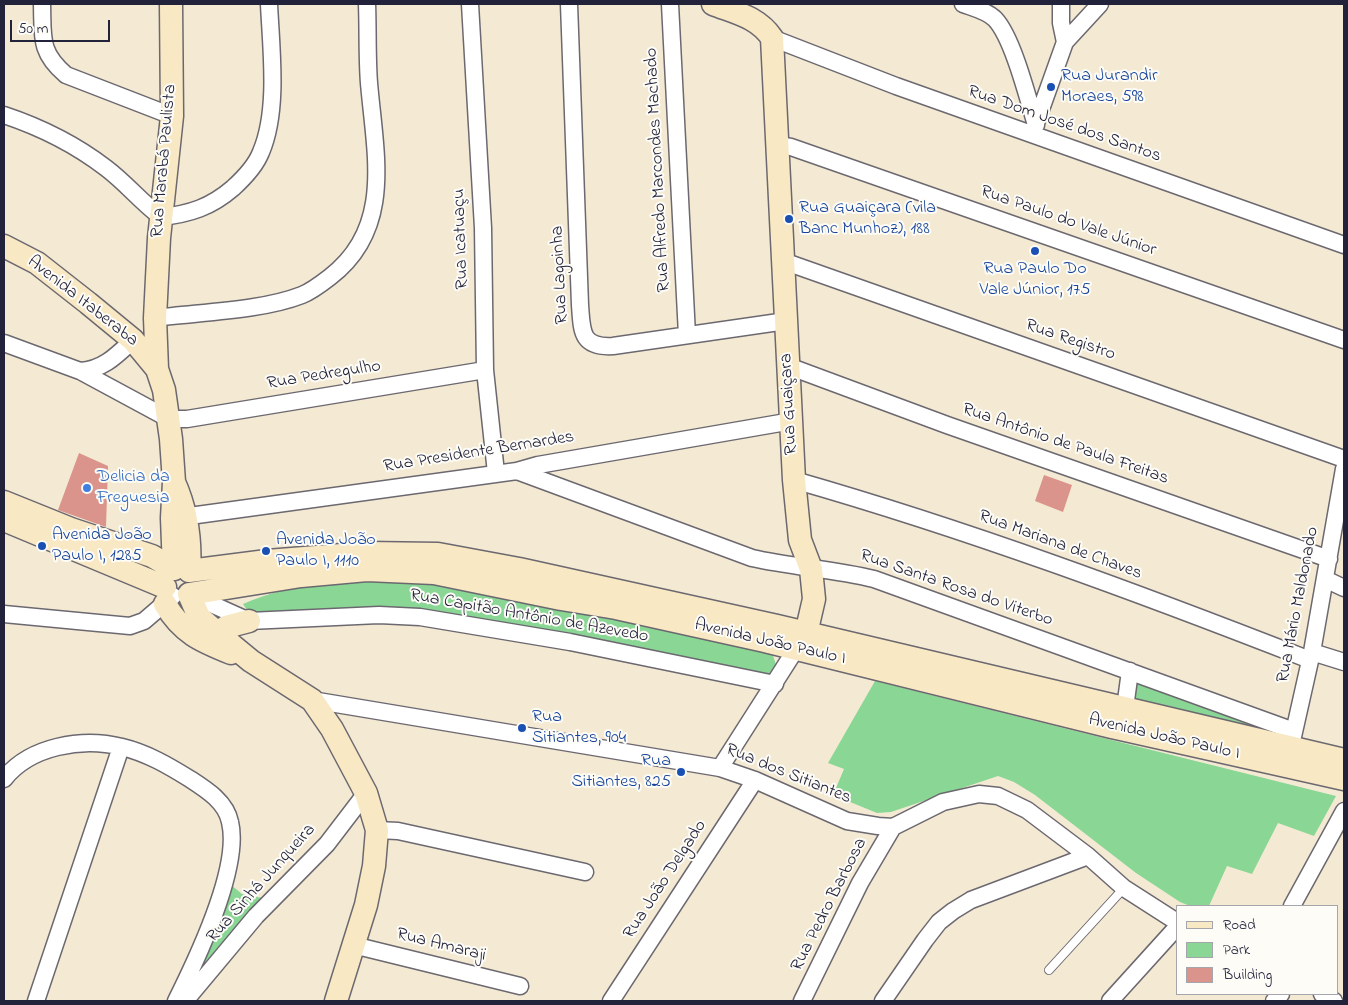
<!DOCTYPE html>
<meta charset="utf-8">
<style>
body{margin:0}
#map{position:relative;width:1348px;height:1005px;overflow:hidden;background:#f4ead3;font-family:"Indie Flower",sans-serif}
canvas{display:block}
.frame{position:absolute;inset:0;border:5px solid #22223b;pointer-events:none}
.legend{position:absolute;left:1176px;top:905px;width:162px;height:90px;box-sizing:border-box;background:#fdfcf7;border:1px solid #a5a5ac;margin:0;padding:6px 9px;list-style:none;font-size:15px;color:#22223b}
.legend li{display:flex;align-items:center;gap:10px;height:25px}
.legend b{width:25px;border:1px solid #a5a5ac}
.scale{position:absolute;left:10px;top:20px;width:100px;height:22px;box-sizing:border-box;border:2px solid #22223b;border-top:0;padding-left:6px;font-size:15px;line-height:18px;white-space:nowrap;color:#22223b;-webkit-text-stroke:4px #fdfcf7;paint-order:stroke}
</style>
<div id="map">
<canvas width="1348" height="1005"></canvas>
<div class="frame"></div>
<ul class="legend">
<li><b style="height:6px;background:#f8e8c3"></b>Road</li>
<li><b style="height:14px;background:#8ad795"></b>Park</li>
<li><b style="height:14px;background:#da948c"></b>Building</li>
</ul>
<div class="scale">50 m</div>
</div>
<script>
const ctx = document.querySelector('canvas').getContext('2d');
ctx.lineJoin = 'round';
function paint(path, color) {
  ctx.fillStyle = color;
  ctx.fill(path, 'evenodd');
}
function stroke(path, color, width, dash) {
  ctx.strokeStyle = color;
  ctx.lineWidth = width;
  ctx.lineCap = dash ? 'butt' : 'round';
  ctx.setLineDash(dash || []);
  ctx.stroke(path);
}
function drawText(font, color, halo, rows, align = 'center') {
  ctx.font = font + ' "Indie Flower",sans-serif';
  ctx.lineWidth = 4;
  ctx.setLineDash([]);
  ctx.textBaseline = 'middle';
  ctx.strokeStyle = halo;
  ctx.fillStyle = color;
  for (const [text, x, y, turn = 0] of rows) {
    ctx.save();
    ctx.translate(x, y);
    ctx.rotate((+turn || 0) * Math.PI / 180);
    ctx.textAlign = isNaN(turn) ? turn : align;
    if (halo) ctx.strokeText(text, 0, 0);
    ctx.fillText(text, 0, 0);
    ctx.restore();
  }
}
paint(new Path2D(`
 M408,578l363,71 6,19 -7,8 -283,-56 -35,-5 -201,2 -8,-13c51,-23 111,-23 165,-26z
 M1126,674l125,47 39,27 -152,-37z
 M875,681l461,115 -22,40 -36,-13 -26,51 -25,-8 -18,40h-19l-10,-4 -44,-29 -101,-78 -21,-13 -16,-6 -107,36 -14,1 -44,-18 11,-26 -16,-6z
 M218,874l24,20 21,4 -81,92z`), '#8ad795');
paint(new Path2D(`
 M79,453l29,13 -2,61 -48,-17z
 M1044,475l28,10 -9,27 -28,-11z`), '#da948c');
const lane = new Path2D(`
 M1049,970l75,-82`);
const street = new Path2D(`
 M42,4c1,33 -3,48 24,71l106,41
 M470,4l13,224 2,142 11,103
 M569,4l11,301c2,25 0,43 33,41l173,-25
 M670,4l17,331
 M963,4c11,4 24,7 32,15 18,19 33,80 41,106
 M772,38l124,48 448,159
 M1065,42l35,-38
 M4,115c36,12 72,30 102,53 20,15 35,34 55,49 29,-3 50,-10 72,-29 11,-10 23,-23 28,-36 18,-42 10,-104 8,-148
 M1035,126l30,-84 -4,-19v-19
 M777,145l14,2 553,193
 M783,261l561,198
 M155,318c45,-6 106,-7 147,-23 10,-4 19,-11 28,-18 64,-49 45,-123 39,-194 -2,-26 -1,-53 -2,-79
 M4,343l76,28 89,48h18l298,-49
 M788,366l159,59 382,134
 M80,371c23,-1 37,-16 53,-31
 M517,471l235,87c40,9 81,11 122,21l420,152
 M794,480c175,50 347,114 516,180
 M175,518l342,-47 21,-6 254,-44
 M1325,579l19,9
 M189,594l60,27 130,-6 41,2 150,25 205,42
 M4,614l126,12 14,-5 29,-25
 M1312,652l32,10
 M312,700l408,68 35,12 92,41 31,5 15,1 50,-25 36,-8 19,2 29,14 61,46 36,32 53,34
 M1125,708l5,-37
 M1292,741l20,-89 32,-183
 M720,768l76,-119
 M4,779c26,-33 78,-42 118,-32 25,6 47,19 68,32 17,11 36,23 40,43 11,45 -34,139 -54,179
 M377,830l21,1 187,41
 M1292,906l52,-95
 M353,945l167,41
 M1322,994l12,7
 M36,1001l85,-254
 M185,1001l71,-85 71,-72 39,-51
 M611,1001l144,-221
 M802,1001l58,-118 33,-56
 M883,1001l42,-61 14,-18 14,-11 18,-11 117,-44
 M1110,1001l67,-74
 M1274,1001l7,-7`);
const secondary = new Path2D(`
 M713,4c23,9 45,13 59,34l22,442 6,60 11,29 3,30 -6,26 -10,21
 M4,246l33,17 51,40 45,37 24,29 7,21 7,49 3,43 -2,36 2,51
 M157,369l-2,-51 4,-80 13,-122 -1,-112
 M174,482c13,29 17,58 15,89l78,-10 100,-8 71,1 81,15 258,57 567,134
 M4,502l67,27 81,27 22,13
 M4,520l161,67
 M165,604c17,29 36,37 66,49
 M224,638l2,-11 23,-6
 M336,1001l30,-96 8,-39 3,-36 -11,-37 -34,-64 -20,-29 -61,-39 -17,-14 -35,-30 -10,-23 112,-18 66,-6 67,3 127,26 55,9 149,33 347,86 232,52`);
stroke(lane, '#6c6870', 10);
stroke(street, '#6c6870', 19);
stroke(secondary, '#6c6870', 25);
stroke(lane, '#fff', 8);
stroke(street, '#fff', 16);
stroke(secondary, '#f8e8c3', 22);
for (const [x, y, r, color] of [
 [1051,87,5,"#1a4fb4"],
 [789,219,5,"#1a4fb4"],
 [1035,251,5,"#1a4fb4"],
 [87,488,5,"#3f7fe0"],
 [42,546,5,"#1a4fb4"],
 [266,551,5,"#1a4fb4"],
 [522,728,5,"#1a4fb4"],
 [681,772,5,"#1a4fb4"]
]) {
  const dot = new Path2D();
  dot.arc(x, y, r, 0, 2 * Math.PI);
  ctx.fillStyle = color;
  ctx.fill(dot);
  stroke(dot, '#fdfcf7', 2);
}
drawText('18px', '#164399', '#fdfcf7', [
 ["Rua Jurandir",1061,77],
 ["Moraes, 598",1061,98],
 ["Rua Guaiçara (vila",799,209],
 ["Banc Munhoz), 188",799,230],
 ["Rua Paulo Do",1035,270,"center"],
 ["Vale Júnior, 175",1035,291,"center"],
 ["Avenida João",52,536],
 ["Paulo I, 1285",52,557],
 ["Avenida João",276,541],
 ["Paulo I, 1110",276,562],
 ["Rua",532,718],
 ["Sitiantes, 904",532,739],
 ["Rua",671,762,"right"],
 ["Sitiantes, 825",671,783,"right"]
], 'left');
drawText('18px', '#22223b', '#fdfcf7', [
 ["Rua Dom José dos Santos",1064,125,19],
 ["Rua Marabá Paulista",165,161,-85],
 ["Rua Alfredo Marcondes Machado",659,170,-93],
 ["Rua Paulo do Vale Júnior",1068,222,19],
 ["Rua Icatuaçu",462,239,-92],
 ["Rua Lagoinha",561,275,-93],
 ["Avenida Itaberaba",82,302,38],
 ["Rua Registro",1070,341,19],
 ["Rua Pedregulho",324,376,-9],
 ["Rua Guaiçara",790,404,-93],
 ["Rua Antônio de Paula Freitas",1065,445,19],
 ["Rua Presidente Bernardes",479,453,-9],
 ["Rua Mariana de Chaves",1060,546,20],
 ["Rua Santa Rosa do Viterbo",956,589,19],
 ["Rua Mário Maldonado",1299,605,-79],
 ["Rua Capitão Antônio de Azevedo",529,617,10],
 ["Avenida João Paulo I",770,643,13],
 ["Avenida João Paulo I",1164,738,13],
 ["Rua dos Sitiantes",788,775,22],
 ["Rua João Delgado",666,880,-57],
 ["Rua Sinhá Junqueira",262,884,-48],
 ["Rua Pedro Barbosa",830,905,-63],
 ["Rua Amaraji",441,946,14]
]);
drawText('18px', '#366cbe', '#fdfcf7', [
 ["Delicia da",97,478],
 ["Freguesia",97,499]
], 'left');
</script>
